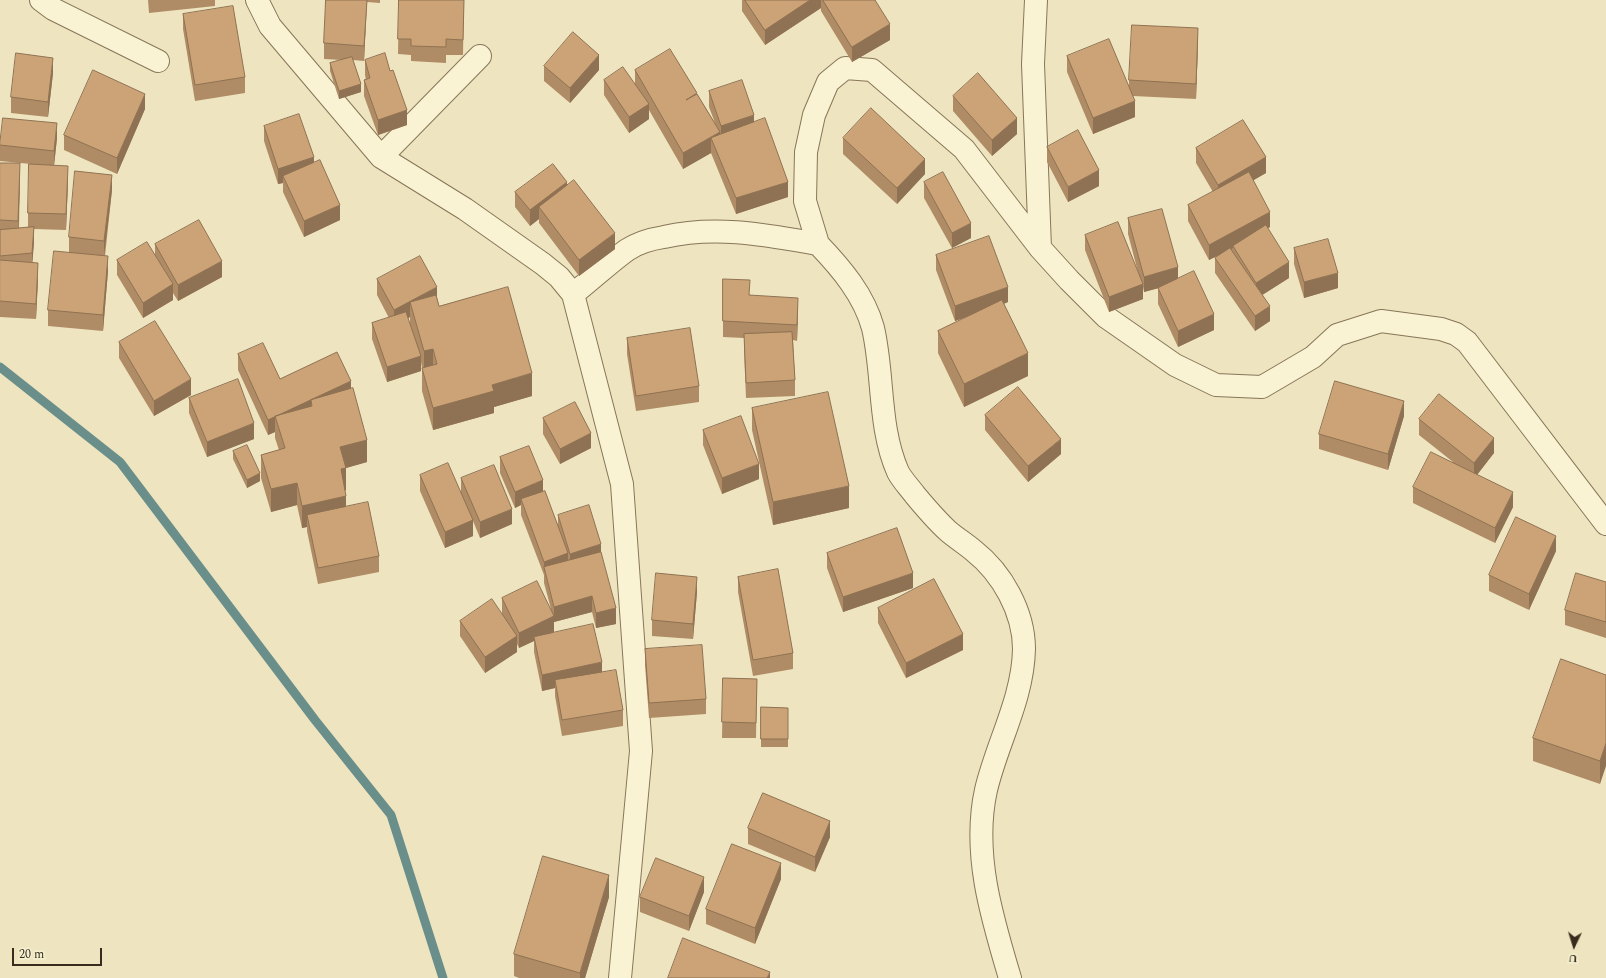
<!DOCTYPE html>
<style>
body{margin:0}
#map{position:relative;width:1606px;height:978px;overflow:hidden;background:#eee5c0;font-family:Spectral,serif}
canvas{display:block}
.north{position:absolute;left:1554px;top:926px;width:40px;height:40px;-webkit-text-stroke:3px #f5efd0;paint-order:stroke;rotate:184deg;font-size:11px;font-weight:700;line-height:16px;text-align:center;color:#372c1d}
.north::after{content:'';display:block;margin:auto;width:14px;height:18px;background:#372c1d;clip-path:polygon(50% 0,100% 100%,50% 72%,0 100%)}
.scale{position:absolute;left:12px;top:948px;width:90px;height:18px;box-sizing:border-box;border:2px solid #372c1d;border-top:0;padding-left:5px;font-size:12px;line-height:14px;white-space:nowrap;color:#372c1d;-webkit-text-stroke:3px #f5efd0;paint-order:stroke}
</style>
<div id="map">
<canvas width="1606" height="978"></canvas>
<div class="north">U</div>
<div class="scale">20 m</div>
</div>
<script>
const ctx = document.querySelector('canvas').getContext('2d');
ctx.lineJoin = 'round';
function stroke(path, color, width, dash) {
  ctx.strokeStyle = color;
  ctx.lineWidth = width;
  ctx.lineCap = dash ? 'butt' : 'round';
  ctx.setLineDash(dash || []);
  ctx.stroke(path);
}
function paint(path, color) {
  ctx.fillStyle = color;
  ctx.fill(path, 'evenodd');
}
stroke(new Path2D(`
 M0,367l120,95 195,258 76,95 52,163`), '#6a8e89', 9);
const minor = new Path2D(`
 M41,0l12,9 105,52
 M257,0l13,26 111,131 84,52 78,55 16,13 14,17c18,-14 36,-31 54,-44 12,-8 24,-11 37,-13 52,-12 102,-2 154,7l-13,-43 1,-49 8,-37 14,-33 17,-14 27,2 92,79 76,99 29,32 37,37 69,48 41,20 46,2 51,-30 24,-22 44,-14 60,8 15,5 11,8 139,182
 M1036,0l-3,64 7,184
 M381,157l99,-101
 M818,244c23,24 46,51 55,84 11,47 5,99 25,144 4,8 12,16 17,23 10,12 21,25 33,36 8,7 18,13 26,20 28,22 50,61 50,98 -1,50 -27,94 -38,141 -14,63 6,128 24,188
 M573,294l49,190 19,267 -21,227`);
stroke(minor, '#877658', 24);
stroke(minor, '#f9f2d3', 22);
paint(new Path2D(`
 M148,0h67v6l-66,7z
 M326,0h54v3l-13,-1 -3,59 -11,-1 8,32 -22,7 -9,-28v-8l12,-3 -18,-1v-16z
 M399,0h65l-1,55h-17v8l-35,-2v-6l-13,-1z
 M742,0h133l15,40 -38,22 -31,-51v-3l-56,37 -23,-34z
 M183,14l62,63v16l-50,8 -12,-72z
 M1198,43l-2,56 -63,-3 2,21 -42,17 -26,-62v-16l62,31v-7z
 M365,60l42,65 -29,10 -14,-39v-16h2l-1,-5z
 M544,66l55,4 -29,33 -26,-22z
 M635,70l62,24 18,29 -6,-16v-16l45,31 34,75 -52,17 -25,-61 -28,16 -34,-59v9l-20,14 -25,-38v-15l31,3z
 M53,73l-5,44 -37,-4v-16z
 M953,96l64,38 -25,22 -39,-45z
 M145,109l-28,65 -53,-24v-15z
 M264,126l50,37 26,57 -36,17 -21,-45v-9l-5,1 -14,-43z
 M57,138l-3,27 14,16 -2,49 -32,-1v13l-2,20 6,17 -2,40 -36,-2v-154l20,16 -1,49 9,-1v-14l3,-49 -31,-3v-18z
 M843,138l82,36 -28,30 -54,-50z
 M1047,147l52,39 -31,16 -21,-40z
 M1196,148l70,25 -13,7 17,47 -2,1 21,50 -27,17 8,26 -15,10 -40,-58v-15l5,-4 -11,6 -21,-39v-16l25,-13 -17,-29z
 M924,182l47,56 -19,10 -28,-50z
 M567,185l48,64 -36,27 -40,-53v-4l-9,7 -15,-19v-15z
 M112,190l-7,66 3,15 -5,60 -55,-5v-16l21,-58v-15z
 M1128,218l50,61 36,51 -36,17 -20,-43v-16l-14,4 -1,-5v12l-34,13 -24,-62v-15l54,41 -11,-42z
 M155,244l67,33 -44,24 -5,-8v7l-30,18 -26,-43v-15l38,-6z
 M1294,248l44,40 -34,10 -10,-34z
 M936,255l72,47 -4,2 24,72 -64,31 -26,-54v-22l29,-14 -12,4 -19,-51z
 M377,279l60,19 2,8 93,90 -38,11v6l-61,17 -11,-39v-23l-1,-6v9l-34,11 -15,-43v-16l17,-5 -12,-23zM410,317v8l-2,-7z
 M723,279l27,16 48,18 -1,28 -4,-1 2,40v16l-49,2 -2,-48v-12l-21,-1z
 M627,338l72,48v16l-63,9 -9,-57z
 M119,342l72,53 -37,21 -35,-58z
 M238,354l42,25 71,10 16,73 -21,6v22l-1,1 1,16 33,49v16l-61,12 -11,-53v-4l-5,1 -5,-23 -26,7 -10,-34v-23l18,-5 -4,-12v-6l-7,3 -30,-65z
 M189,398l65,41 -47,18 -18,-44z
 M752,408l97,100 -76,17 -21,-95z
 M985,415l76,39 -33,28 -43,-52z
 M1404,416l-16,54 -69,-21v-15z
 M543,418l48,30 -31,16 -17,-30z
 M1419,419l75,34 -17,21 36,33 -18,36 -82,-40v-16l40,-25 -34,-27z
 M703,430l56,49 -37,15 -19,-49z
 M233,451l27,30 -13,7 -14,-29z
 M500,457l43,34 15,34v-10l43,37 15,72 -20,4 -4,-16 -38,10v10l-2,1 50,40 21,37v16l-61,10 -7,-40v-8l-13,3 -8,-39v-11l-15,7 -2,-4v8l-32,21 -25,-37v-15l43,-5 -1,-2v-16l49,11 -7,-26v-8l-23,-60v-10l-6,3 -15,-35z
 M420,475l41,18v-15l51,46 -32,14 -7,-17v15l-28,12 -25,-57z
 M1556,551l-27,59 -40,-19v-16z
 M827,553l86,35 -70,24 -16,-44z
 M738,577l55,76v16l-40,7 -15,-84z
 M1606,582v56l-41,-13v-15z
 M697,592l-4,47 -41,-3v-16z
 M878,608l85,42 -57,28 -28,-55z
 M645,649l61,50v15l-57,4 -4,-53z
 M1606,675l-6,109 -67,-23v-23z
 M723,678l34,1 -1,59h-34z
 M761,707l27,1v39h-27z
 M748,828l82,9 -15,35 -67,-28z
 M781,879l-26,65 -49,-20v-15z
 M704,892l-15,39 -49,-19v-15z
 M609,897l-24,81h-66l-5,-2v-22z`), '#af8c65');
paint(new Path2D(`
 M367,0l-3,61v-15z
 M810,0h11v8l-56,37v-15z
 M890,24v16l-38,22v-15z
 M1198,28v15l-2,56v-15z
 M599,55v15l-29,33v-15z
 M53,58v15l-5,44v-15z
 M361,84v8l-22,7v-8z
 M145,94v15l-28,65v-16z
 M1135,101v16l-42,17v-16z
 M649,104v15l-20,14v-16z
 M407,110v15l-29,10v-15z
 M754,115v16l-33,11v-16z
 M1017,118v16l-25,22v-16z
 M57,123v15l-3,28v-15z
 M720,132v16l-9,-10v15l-28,16v-16z
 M314,157v15l-31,4v7l-5,1v-15z
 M1266,157v16l-48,28v-16z
 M925,159v15l-28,30v-16z
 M20,163v16l-2,58v-16z
 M68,166v15l-2,49v-16z
 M1099,170v16l-31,16v-15z
 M112,175v15l-8,66v-15z
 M567,182v16l-28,9v12l-9,7v-16z
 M788,182v15l-52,17v-16z
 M340,205v15l-36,17v-16z
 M1270,212v15l-36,20 -1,-1v2l-24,12v-15z
 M971,223v15l-19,10v-15z
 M34,227v15l-2,27v-16z
 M615,233v16l-36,27v-16z
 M108,256v15l-5,60v-16z
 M222,261v16l-44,24v-16z
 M1289,262v16l-33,21v-16z
 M38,263v16l-2,40v-15z
 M1178,267v16l-34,9v-15z
 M1338,273v15l-34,10v-16z
 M173,284v16l-30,18v-15z
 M1143,284v15l-34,13v-15z
 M437,287v16l-27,-1v15l-16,9v-16z
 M1008,287v15l-53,19v-15z
 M798,298v15l-1,28v-16z
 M1270,306v15l-15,10v-15z
 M1214,314v16l-36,17v-16z
 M433,349v23l-9,2v-23z
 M1028,353v23l-64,31v-23z
 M421,356v15l-34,11v-15z
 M532,373v23l-38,11v6l-61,17v-22l59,-23z
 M191,379v16l-37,21v-15z
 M351,381v15l-39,10 -1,-6v15l-35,1z
 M1404,401v15l-16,54v-16z
 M275,416v16l-7,3v-15z
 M254,423v16l-47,18v-15z
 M591,433v15l-31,16v-15z
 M1494,438v15l-20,26v-16z
 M1061,439v15l-33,28v-16z
 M367,440v22l-21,6v22l-5,2 -1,-45z
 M759,464v15l-37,15v-16z
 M260,473v8l-13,7v-8z
 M543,480v16l-22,3v6l-6,3v-16z
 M297,483v22l-26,7v-23z
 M849,486v22l-76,17v-23z
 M1513,492v15l-18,36v-15z
 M346,496v23l-39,-4v12l-5,1v-22z
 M512,509v15l-32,14v-16z
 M473,520v16l-28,12v-16z
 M1556,536v15l-27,59v-16z
 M601,544v16l-31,9v-15z
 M568,553v15l-24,3v-9z
 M913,573v15l-70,24v-15z
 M697,577v15l-4,47v-15z
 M592,596v16l-38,10v-15z
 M616,608v16l-20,4v-15z
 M554,616v16l-19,9 -1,-4v4l-15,7v-15z
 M963,634v16l-57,28v-15z
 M517,636v16l-32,21v-16z
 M602,662v15l-47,3v8l-13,3v-16z
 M1606,743v23l-6,18v-23z
 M830,821v16l-15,35v-15z
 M781,863v16l-26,65v-16z
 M609,875v22l-24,81h-5v-5z
 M704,877v15l-15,39v-15z
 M770,972v6h-3z`), '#8f7253');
const building = new Path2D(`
 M326,0h41l-3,46 -40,-3z
 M399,0h65l-1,40 -17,-1v8l-35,-1v-7h-13z
 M745,0h65l-45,30z
 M823,0h52l15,24 -38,23z
 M233,6l12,71 -50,8 -12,-71z
 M1132,25l66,3 -2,56 -67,-4z
 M573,32l26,23 -29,33 -26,-22z
 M1109,39l26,62 -42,17 -26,-62z
 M670,49l27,44 -11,7 11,-6 23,38 -37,21 -48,-83z
 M16,53l37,5 -5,44 -37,-5z
 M385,53l5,18 3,-1 14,40 -29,10 -14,-40 6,-2 -5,-18z
 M352,57l9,27 -22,7 -9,-28z
 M623,67l26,37 -20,13 -25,-37z
 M93,70l52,24 -28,64 -53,-23z
 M978,73l39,45 -25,22 -39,-44z
 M742,80l12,35 -33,11 -12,-35z
 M871,108l54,51 -28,29 -54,-50z
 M299,114l15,43 -36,12 -14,-43z
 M3,118l54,5 -3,28 -54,-6z
 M765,118l23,64 -52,16 -25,-60z
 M1243,120l23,37 -48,28 -22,-37z
 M1078,130l21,40 -31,17 -21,-40z
 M320,160l20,45 -36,16 -21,-45z
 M0,163h20l-2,58 -18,-1z
 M29,164l39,2 -2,48 -38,-1z
 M553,164l14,18 -37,28 -15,-18z
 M75,171l37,4 -8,66 -35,-4z
 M943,172l28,51 -19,10 -28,-51z
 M1249,172l21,40 -61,33 -21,-40z
 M574,180l41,53 -36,27 -40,-53z
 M1162,209l16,58 -34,10 -16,-59z
 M199,220l23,41 -44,24 -23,-41z
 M1118,222l25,62 -34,13 -24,-62z
 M1266,225l23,37 -33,21 -23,-37z
 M34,227l-2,26 -32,3v-26z
 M989,236l19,51 -53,19 -19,-51z
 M1328,239l10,34 -34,9 -10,-34z
 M147,242l26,42 -30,19 -26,-43z
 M1230,248l40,58 -15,10 -40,-58z
 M54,251l54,5 -5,59 -55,-5z
 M420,256l17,31 -43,23 -17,-31z
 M0,260l38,3 -2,41 -36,-3z
 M1194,271l20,43 -36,17 -20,-43z
 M723,279l27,1 -1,15 49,3 -1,27 -74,-4z
 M508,287l24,86 -40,12 2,6 -61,17 -11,-40 15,-4 -4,-15 -9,2 -14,-49 26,-7 3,11z
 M1002,300l26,53 -64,31 -26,-53z
 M406,312l15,44 -34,11 -15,-44z
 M155,321l36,58 -37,22 -35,-59z
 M690,328l9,58 -63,10 -9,-58z
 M792,332l3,48 -49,3 -2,-49z
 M263,343l17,36 57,-27 14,29 -83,39 -30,-66z
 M238,379l16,44 -47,19 -18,-44z
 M1335,381l69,20 -16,53 -69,-20z
 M1018,387l43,52 -33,27 -43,-51z
 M353,388l14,52 -27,7 6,21 -5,1 5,27 -44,10 -5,-23 -26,6 -10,-34 24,-7 -10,-32 37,-10 -1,-6z
 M828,392l21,94 -76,16 -21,-94z
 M1439,394l55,44 -20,25 -55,-44z
 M575,402l16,31 -31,16 -17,-31z
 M741,416l18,48 -37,14 -19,-48z
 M247,445l13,28 -13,7 -14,-29z
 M529,446l14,34 -28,12 -15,-35z
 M1431,452l82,40 -18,36 -82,-41z
 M448,463l25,57 -28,12 -25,-57z
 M494,465l18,44 -32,13 -19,-44z
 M545,491l23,62 -24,9 -23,-63z
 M368,502l11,54 -61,12 -11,-53z
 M589,505l12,39 -31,10 -12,-39z
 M1516,517l40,19 -27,58 -40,-19z
 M897,528l16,45 -70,24 -16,-44z
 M601,552l15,56 -20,5 -4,-17 -38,11 -10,-40z
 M778,569l15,84 -40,7 -15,-83z
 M656,573l41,4 -4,47 -41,-4z
 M1576,573l30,9v40l-41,-12z
 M934,579l29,55 -57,29 -28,-55z
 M537,581l17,35 -35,17 -17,-35z
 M492,599l25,37 -32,21 -25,-36z
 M593,624l9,38 -60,13 -8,-38z
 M702,645l4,54 -57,4 -4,-54z
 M1561,659l45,16v68l-6,18 -67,-23z
 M616,670l7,40 -61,10 -7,-40z
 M723,678l34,1 -1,44 -34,-1z
 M761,707l27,1v31h-27z
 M763,793l67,28 -15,36 -67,-29z
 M732,844l49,19 -26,65 -49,-19z
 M543,856l66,19 -29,98 -66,-19z
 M656,858l48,19 -15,39 -49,-19z
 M683,938l87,34 -3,6h-99z`);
paint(building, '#cca376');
stroke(building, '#8f7253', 1);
</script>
